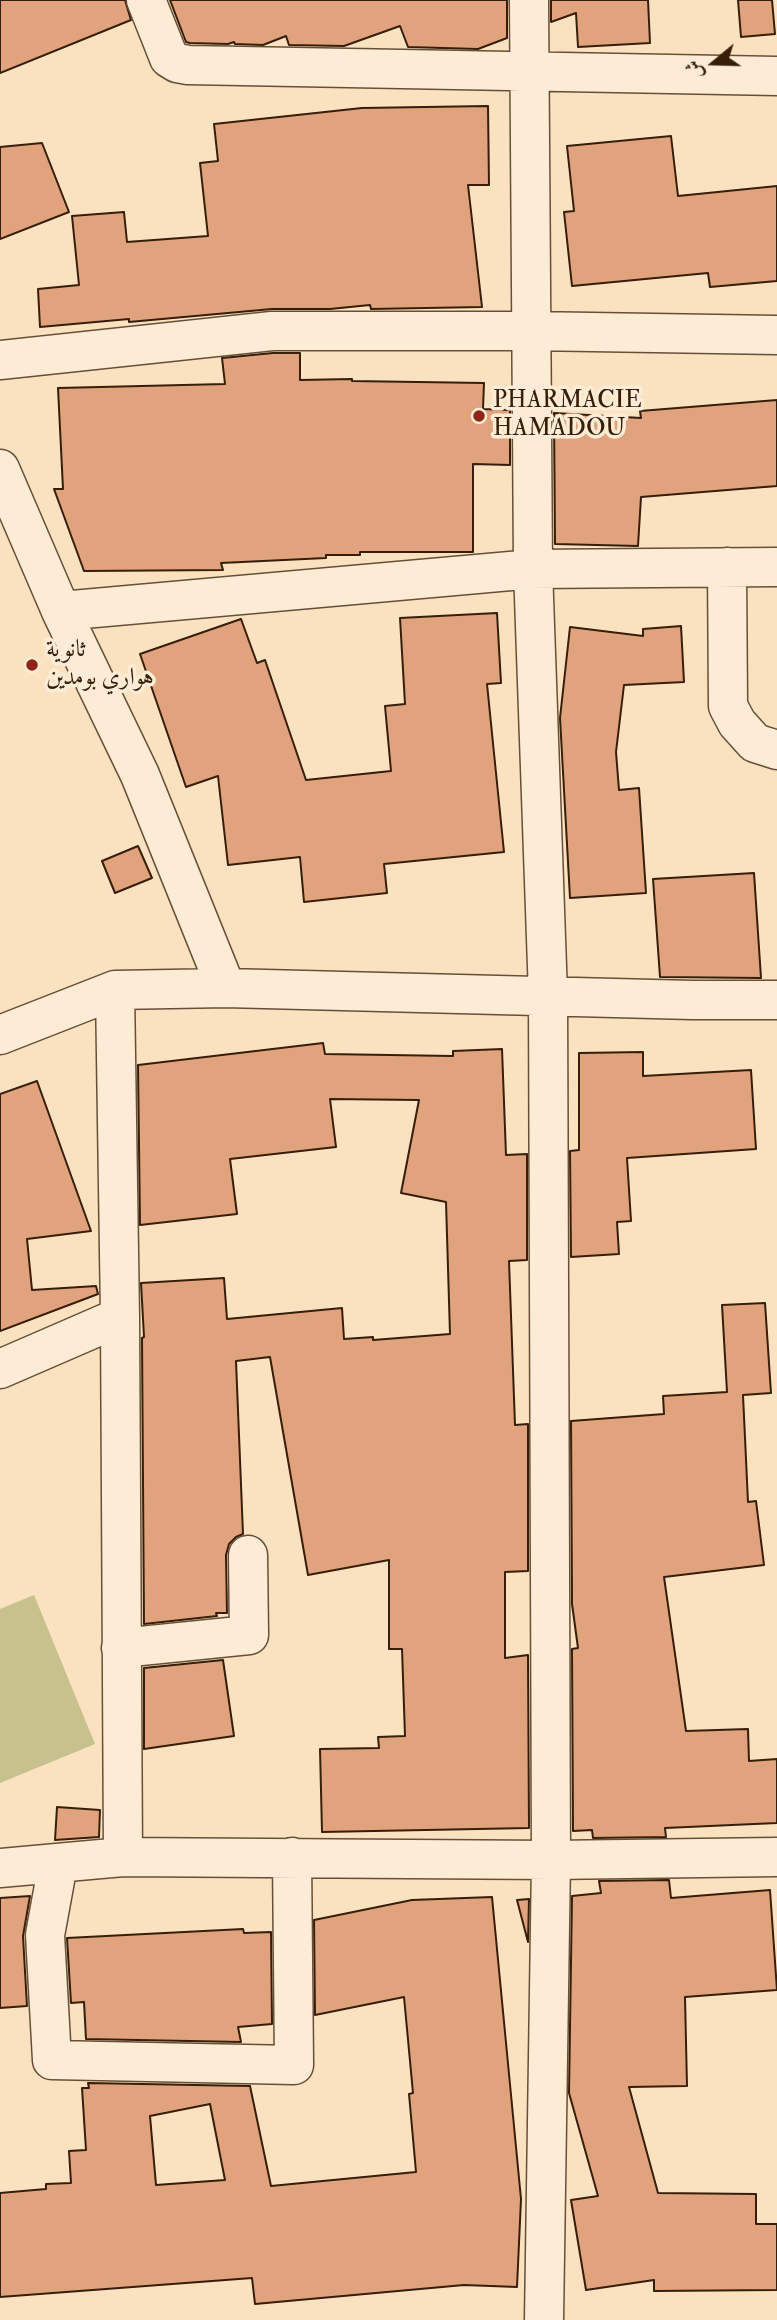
<!DOCTYPE html>
<meta charset="utf-8">
<style>
body{margin:0}
#map{position:relative;width:777px;height:2320px;overflow:hidden;background:#fae2c0;font-family:"IM FELL Double Pica",Amiri,serif}
canvas{display:block}
.north{position:absolute;left:679px;top:28px;width:70px;height:70px;-webkit-text-stroke:5px #fcecd6;paint-order:stroke;rotate:251deg;font-size:19px;font-weight:700;line-height:28px;text-align:center;color:#361e09}
.north::after{content:'';display:block;margin:auto;width:24px;height:32px;background:#361e09;clip-path:polygon(50% 0,100% 100%,50% 72%,0 100%)}
</style>
<div id="map">
<canvas width="777" height="2320"></canvas>
<div class="north">ش</div>
</div>
<script>
const ctx = document.querySelector('canvas').getContext('2d');
ctx.lineJoin = 'round';
function paint(path, color) {
  ctx.fillStyle = color;
  ctx.fill(path, 'evenodd');
}
function stroke(path, color, width, dash) {
  ctx.strokeStyle = color;
  ctx.lineWidth = width;
  ctx.lineCap = dash ? 'butt' : 'round';
  ctx.setLineDash(dash || []);
  ctx.stroke(path);
}
function drawText(font, color, halo, rows, align = 'center') {
  ctx.font = font + ' "IM FELL Double Pica",Amiri,serif';
  ctx.lineWidth = 7;
  ctx.setLineDash([]);
  ctx.textBaseline = 'middle';
  ctx.strokeStyle = halo;
  ctx.fillStyle = color;
  for (const [text, x, y, turn = 0] of rows) {
    ctx.save();
    ctx.translate(x, y);
    ctx.rotate((+turn || 0) * Math.PI / 180);
    ctx.textAlign = isNaN(turn) ? turn : align;
    if (halo) ctx.strokeText(text, 0, 0);
    ctx.fillText(text, 0, 0);
    ctx.restore();
  }
}
paint(new Path2D(`
 M34,1595l61,149 -95,39v-174z`), '#c6c18d');
const building = new Path2D(`
 M0,0h125l6,20 -131,53z
 M170,0h337v38l-29,11 -70,-2 -8,-21 -56,20 -55,-1 -3,-9 -23,9 -28,-1 -1,-2 -6,2 -38,-1 -4,-1z
 M551,0h97l2,43 -72,4 -2,-34 -25,9z
 M738,0h34l3,34 -34,3z
 M488,106l1,79h-21l14,122 -111,2 -1,-4 -40,4h-58l-143,13v-3l-89,8 -2,-38 41,-4 -7,-69 52,-4 3,30 81,-6 -8,-73 18,-2 -4,-37 148,-16z
 M671,136l7,60 99,-10v95l-67,6 -2,-14 -136,13 -8,-74 10,-1 -7,-65z
 M42,143l27,69 -69,27v-92z
 M273,353h27v27l52,-1v2l132,2 -1,26 27,1v55l-37,-1v88h-113v3h-34v3l-105,5 2,7 -139,1 -30,-82h9l-5,-101 167,-4 -3,-26z
 M777,400v86l-136,11 -3,49 -83,-2 -1,-131 87,5 -1,-7z
 M497,613l4,70 -14,1 17,168 -120,12 3,29 -83,9 -4,-45 -72,8 -10,-89 -32,11 -46,-133 101,-35 16,44 8,-3 41,120 85,-9 -6,-65 20,-2 -5,-86z
 M681,626l3,56 -60,3 -8,67 3,38 20,-2 7,105 -76,5 -10,-180 10,-91 73,9v-7z
 M138,846l14,32 -37,15 -13,-32z
 M754,873l7,105 -101,-1 -7,-98z
 M323,1043l2,11 128,2v-5l49,-2 4,106 21,-1v106l-18,1 6,164 13,-1v147l-23,1v86l23,-3 1,173 -207,4 -2,-83 59,-1 -1,-11 27,-1 -3,-87h-13v-89l-81,15 -38,-218 -34,4 7,173 -7,3 -7,7 -3,11 1,58h-11l1,3 -73,8 -2,-286 2,-1 -3,-54 83,-5 3,41 115,-11 2,31 29,-2v3l77,-6 -4,-132 -45,-9 18,-93 -89,-1 6,48 -106,12 7,55 -97,11 -2,-160z
 M643,1052v24l108,-6 5,79 -129,9 4,63 -14,1 2,32 -48,3 -1,-106 9,-1v-97z
 M37,1081l54,150 -64,8 5,51 64,-4 2,8 -98,37v-237z
 M765,1303l6,90 -28,2 5,107 8,-1 8,64 -100,12 22,154 62,-2 1,32 28,-2v64l-112,5 1,9 -73,1 -1,-8 -19,1 -1,-182 6,-1 -6,-44 -1,-183 93,-7 -1,-18 64,-4 -5,-87z
 M223,1660l11,76 -90,13v-81z
 M57,1807l43,3 -1,27 -44,3z
 M669,1880l2,18 99,-8 7,100 -92,7 2,89 -58,1 29,106 98,1v30h21v66l-123,1v-11l-68,10 -15,-90 27,-4 -29,-103 3,-197 29,-3 -2,-12z
 M30,1896l-7,40 4,70 -27,2v-110z
 M492,1897l29,302 -4,88 -53,-2 -209,19 -3,-26 -252,19v-104l46,-4v-5l25,-1 -2,-32 17,-1 -4,-62h7l-1,-5 162,3 21,100 145,-14 -7,-78 4,-1 -9,-96 -89,18 -1,-95 98,-20zM210,2104l15,76 -69,5 -6,-69z
 M529,1899l-1,43 -11,-42z
 M243,1929l1,4 27,-1 1,92 -34,3 3,15 -155,-3 -2,-37 -13,1 -4,-65z`);
paint(building, '#e1a37d');
stroke(building, '#361e09', 2);
const minor = new Path2D(`
 M146,0l23,58 8,5 11,2 589,11
 M529,0l4,569 15,426 3,865 -7,460
 M0,360l272,-29h258l247,4
 M0,469l61,142 79,164 86,213
 M727,567l1,139 9,17 18,20 22,7
 M61,611l472,-42 244,-2
 M115,990l5,327 3,540
 M0,1035l115,-45 111,-2 466,12h85
 M0,1369l120,-52
 M121,1648l128,-13 -1,-80
 M58,1864l-13,71 7,125 242,5 -2,-208
 M0,1868l123,-11 428,3 226,-3`);
stroke(minor, '#674f37', 41);
stroke(minor, '#fcecd6', 38);
for (const [x, y, r, color] of [
 [479,416,7,"#8f2418"],
 [32,665,7,"#8f2418"]
]) {
  const dot = new Path2D();
  dot.arc(x, y, r, 0, 2 * Math.PI);
  ctx.fillStyle = color;
  ctx.fill(dot);
  stroke(dot, '#fcecd6', 2.5);
}
drawText('24px', '#361e09', '#fcecd6', [
 ["PHARMACIE",493,402],
 ["HAMADOU",493,430],
 ["ثانوية",46,651],
 ["هواري بومدين",46,679]
], 'left');
</script>
